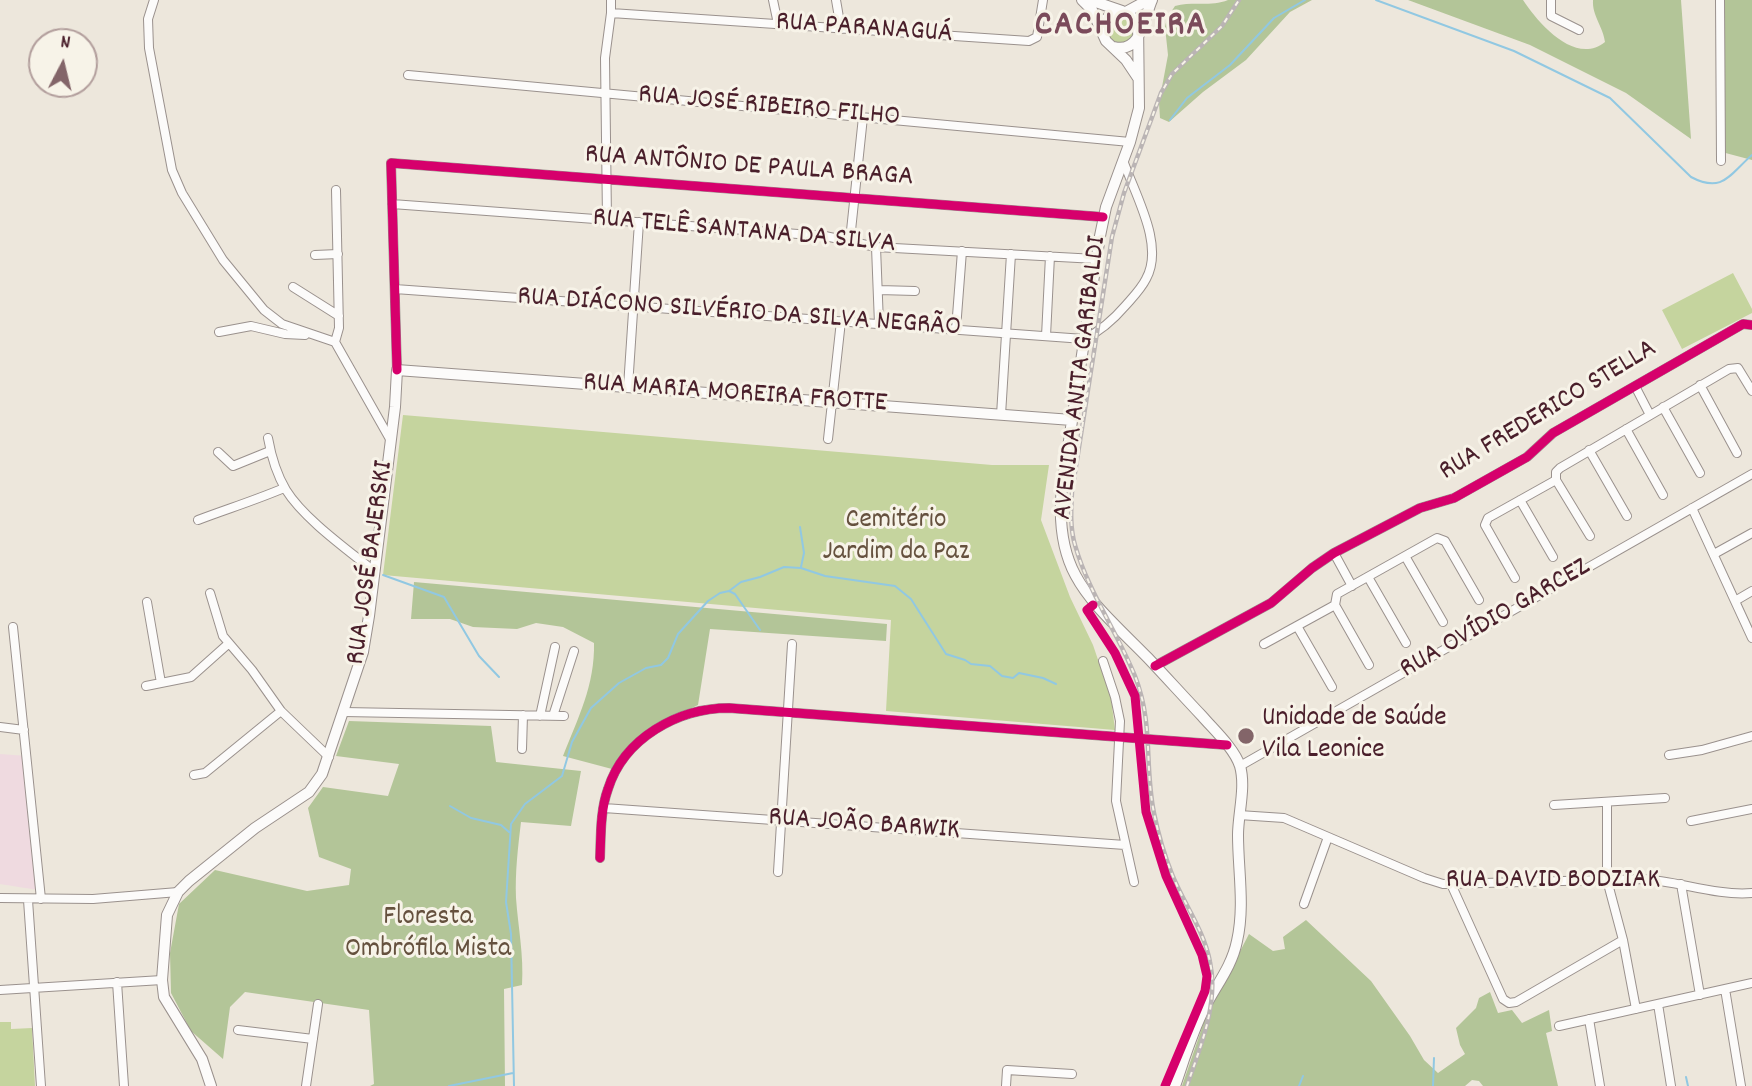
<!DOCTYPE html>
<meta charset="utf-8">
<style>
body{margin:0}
#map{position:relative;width:1752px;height:1086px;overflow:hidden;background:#ede7dc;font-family:Dekko,sans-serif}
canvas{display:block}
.north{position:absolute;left:28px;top:28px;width:70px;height:70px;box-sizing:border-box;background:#f7f3e8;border:2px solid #b29e9c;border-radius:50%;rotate:7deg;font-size:19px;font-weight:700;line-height:28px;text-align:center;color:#4a1f2b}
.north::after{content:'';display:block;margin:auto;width:24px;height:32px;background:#836569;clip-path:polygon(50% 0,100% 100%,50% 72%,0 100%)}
</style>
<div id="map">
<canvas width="1752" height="1086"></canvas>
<div class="north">N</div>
</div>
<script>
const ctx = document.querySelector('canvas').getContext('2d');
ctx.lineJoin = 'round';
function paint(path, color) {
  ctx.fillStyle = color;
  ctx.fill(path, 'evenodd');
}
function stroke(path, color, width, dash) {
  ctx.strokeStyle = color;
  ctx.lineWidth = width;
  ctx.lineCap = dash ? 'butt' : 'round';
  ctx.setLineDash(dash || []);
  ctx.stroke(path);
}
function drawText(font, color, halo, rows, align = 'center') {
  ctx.font = font + ' Dekko,sans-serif';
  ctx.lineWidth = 6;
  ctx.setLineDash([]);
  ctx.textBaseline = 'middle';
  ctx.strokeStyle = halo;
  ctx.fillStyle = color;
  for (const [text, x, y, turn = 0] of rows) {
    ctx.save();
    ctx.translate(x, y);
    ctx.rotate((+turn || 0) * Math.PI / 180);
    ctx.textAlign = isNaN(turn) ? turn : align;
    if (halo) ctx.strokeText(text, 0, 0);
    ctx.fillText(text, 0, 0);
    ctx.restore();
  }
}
paint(new Path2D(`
 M0,754l27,2 11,134 -38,-6z`), '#efdae0');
paint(new Path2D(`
 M1108 30a13 13 0 1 1 26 0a13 13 0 1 1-26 0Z
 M1733,273l19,36v4l-70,36 -20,-39z
 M403,415l589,50h57l-8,55 29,77 23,48 18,53 4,32 -229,-19 5,-91 -508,-45z
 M0,1022h11v7l21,-1 3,58h-35z`), '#c5d49e');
paint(new Path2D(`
 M1228,0h84l-22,12 -44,48 -43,32 -34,30 -9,-4 -1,-15 9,-48 -3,-28 2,-9 8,-12c18,-5 36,1 53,-6z
 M1408,0h115c15,23 52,66 82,42 -2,-16 -13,-26 -12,-42h88l10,139 -65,-46 -96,-48z
 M1722,0h30v160l-34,-9z
 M414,582l473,42 -1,17 -176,-12 -12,76 -51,25 -18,15 -17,24 -49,-13c15,-38 32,-71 31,-113l-31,-16 -27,-4 -19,6 -44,-2 -23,-8h-39z
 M349,721l142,5 5,36 85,9 -10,55 -50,-4c-3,25 -6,50 -5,76 2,29 8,57 6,87l-18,4 1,97h-135l4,-2 -5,-74 -124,-18 -15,15 -7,52 -32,-28 -20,-38 -1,-40 9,-49 36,-34 92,21 42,-6 2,-16 -32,-12 -11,-49 15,-21 65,9 11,-32 -63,-8z
 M1306,920l65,61 39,55 14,24 14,13 27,-19 -5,-9 -4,-17 20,-20 3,-10 11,-6 8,21 14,-3 10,13 27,-13 3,21 -6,2 12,53h-75l-4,-5 -7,-1 -7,6h-283l23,-67 44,-85 24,17 12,-2 -2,-12z`), '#b3c598');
stroke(new Path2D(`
 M1376,0l138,51 96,47 81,79c32,17 39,-3 61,-22
 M1170,120l17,-22 43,-33 44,-47 31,-18
 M800,527l4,26 -3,14
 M383,575l61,22 35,59 20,21
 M729,591l6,3 25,36
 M450,806l21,12 30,7 8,7
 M1686,1077l2,9
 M449,1086l64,-13
 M514,1086l-3,-152 -5,-32 5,-78 14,-20 37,-28 10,-34 19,-34 28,-25 27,-15 15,-3 7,-7 10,-24 30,-33 12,-8 9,-2 12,-9 19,-5 24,-10 17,1 24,8 70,10 16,13 35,55 19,6 6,4 19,2 12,10 11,2 6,-5 24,5 13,6
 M1299,1086l4,-10
 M1433,1086l1,-28`), '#91c8e2', 2);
const minor = new Path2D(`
 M154,0l-6,19 1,29 23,122 10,23 41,67 41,50 18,14 53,18 55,97
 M773,0l5,24
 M836,0l5,29
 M1551,0v16l28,14
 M1720,0l1,161
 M611,13l418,28 8,-4 6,-37
 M408,75l722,67
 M392,204l433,32 51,11 220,12
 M607,220l-2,-162 6,-45v-13
 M850,240l13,-123
 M876,247l3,77
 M315,255l23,-1
 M293,287l46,29
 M395,289l689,50c17,-8 30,-20 42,-34 7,-8 15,-16 20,-26 19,-34 -11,-84 -23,-119
 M879,290l36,1
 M956,329l6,-78
 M219,332l32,-6 34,8 20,1
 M1046,336l4,-80
 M335,342l4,-14 -3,-138
 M397,370l-6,-207 712,54
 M1700,385l37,68
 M1635,386l15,29
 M628,387l11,-165
 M1663,407l37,66
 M1001,415l10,-161
 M1626,429l37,66
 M268,438c3,17 9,37 18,52 18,29 62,60 89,82
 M828,439l13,-118
 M1589,450l38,66
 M218,452l15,14 37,-15
 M1556,480l34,56
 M1520,500l33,57
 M1692,508l60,130
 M198,520c29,-11 58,-20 86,-32
 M1334,553l18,33
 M1714,554l38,-21
 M1405,556l38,66
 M1368,577l38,66
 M1515,578l-30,-53 3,-7 68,-38v-8l4,-4 169,-99 9,-1 14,23
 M210,593l13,43 29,34 29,41 48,46
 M1735,601l17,-10
 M147,602l14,81
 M1335,605l34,60
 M1297,626l35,61
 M13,627l28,272
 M1264,644l71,-39 2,-11 100,-56 8,3 34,59
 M1103,661l12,36 5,24 -4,80 18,81
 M1155,666l116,-63 41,-35 22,-15 86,-45 34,-10 73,-41 26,-24 190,-109 9,1
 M146,686l45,-9 37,-33
 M344,712l220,4
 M540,716l15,-69
 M553,716l21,-65
 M0,727l24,3
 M522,749l1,-34
 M1669,755l33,-5 50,-14
 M1240,766l512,-292
 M194,775l11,-2 76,-62
 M1607,802v78l16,60 13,69
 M1554,805l111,-7
 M604,808l521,37
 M1239,815l45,3 140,60 19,6 199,-5c37,2 73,17 110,14
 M1691,821l61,-12
 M600,858c1,-22 0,-47 8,-69 16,-51 70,-81 121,-81l498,37
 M778,872l14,-228
 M1451,884l52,115 6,4 7,-1 107,-62
 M1681,884l19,111
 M0,898l93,1 85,-7
 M28,900l13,186
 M1304,904l24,-67
 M117,982l7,104
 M1725,989l16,97
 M0,990l162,-10
 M1658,1004l13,82
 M1589,1019l11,67
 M1559,1026l193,-43
 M238,1030l75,9
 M306,1086l12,-82
 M1006,1086l1,-16 65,4`);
const major = new Path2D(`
 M1082,0l10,10 14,31 20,19 12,18
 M1090,0l32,11
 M1126,12l22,-12
 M1102,32c1,-14 10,-22 24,-20l12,10 1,86 -9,34 -24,65 -6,29 -38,251c-9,88 30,114 86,171 18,19 36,39 54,58 12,14 32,32 38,50 6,21 -2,48 -2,69 0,35 7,71 -1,106 -5,25 -20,43 -32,66 -13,25 -21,53 -30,79
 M1114,47c27,7 30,-29 38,-47
 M211,1086l-9,-27 -38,-62 -2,-17 5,-65 11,-23 11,-11 66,-53 54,-36 13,-18 41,-122 6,-36 26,-209 2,-37 675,50`);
stroke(minor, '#9a918d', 10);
stroke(major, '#9a918d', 12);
stroke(minor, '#fcfbfa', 8);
stroke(major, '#fcfbfa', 10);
const rail = new Path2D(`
 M1187,1086c13,-39 32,-82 23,-124 -6,-32 -26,-58 -38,-88 -8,-20 -14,-41 -18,-61 -10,-49 0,-88 -19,-137 -18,-44 -47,-85 -60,-131 -5,-17 -4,-35 -3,-53l40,-255 12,-44 37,-100 11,-19 50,-48 17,-26`);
stroke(rail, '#bab4b4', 4.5);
stroke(rail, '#f7f3e8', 2, [5]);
stroke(new Path2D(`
 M397,370l-6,-207 712,54
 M1093,605l-6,5 28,43 20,43 11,116 20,64 36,79 5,21 -2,15 -40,95
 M1155,666l116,-63 41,-35 22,-15 86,-45 34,-10 73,-41 26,-24 190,-109 9,1
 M600,858c1,-22 0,-47 8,-69 16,-51 70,-81 121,-81l498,37`), '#d6006c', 9);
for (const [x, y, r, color] of [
 [1246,736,9,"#836569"]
]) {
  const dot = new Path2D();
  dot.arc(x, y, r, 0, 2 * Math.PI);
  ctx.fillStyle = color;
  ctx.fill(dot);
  stroke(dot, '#f7f3e8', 2.5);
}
drawText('28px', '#4a1f2b', '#f7f3e8', [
 ["RUA PARANAGUÁ",864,30,4],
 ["RUA JOSÉ RIBEIRO FILHO",769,108,5],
 ["RUA ANTÔNIO DE PAULA BRAGA",749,168,4],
 ["RUA TELÊ SANTANA DA SILVA",744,233,5],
 ["RUA DIÁCONO SILVÉRIO DA SILVA NEGRÃO",739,314,4],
 ["AVENIDA ANITA GARIBALDI",1082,378,-83],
 ["RUA MARIA MOREIRA FROTTE",735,395,4],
 ["RUA FREDERICO STELLA",1549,412,-31],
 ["RUA JOSÉ BAJERSKI",372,563,-82],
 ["RUA OVÍDIO GARCEZ",1496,620,-30],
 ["RUA JOÃO BARWIK",864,826,4],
 ["RUA DAVID BODZIAK",1553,882]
]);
drawText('28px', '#65513e', '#f7f3e8', [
 ["Cemitério",896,522],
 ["Jardim da Paz",896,554],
 ["Floresta",428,919],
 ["Ombrófila Mista",428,951]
]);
drawText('28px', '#4a1f2b', '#f7f3e8', [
 ["Unidade de Saúde",1262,720],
 ["Vila Leonice",1262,752]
], 'left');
ctx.letterSpacing = '2px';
drawText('bold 35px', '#7b4b5b', '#f7f3e8', [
 ["CACHOEIRA",1121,28]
]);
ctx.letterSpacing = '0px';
</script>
